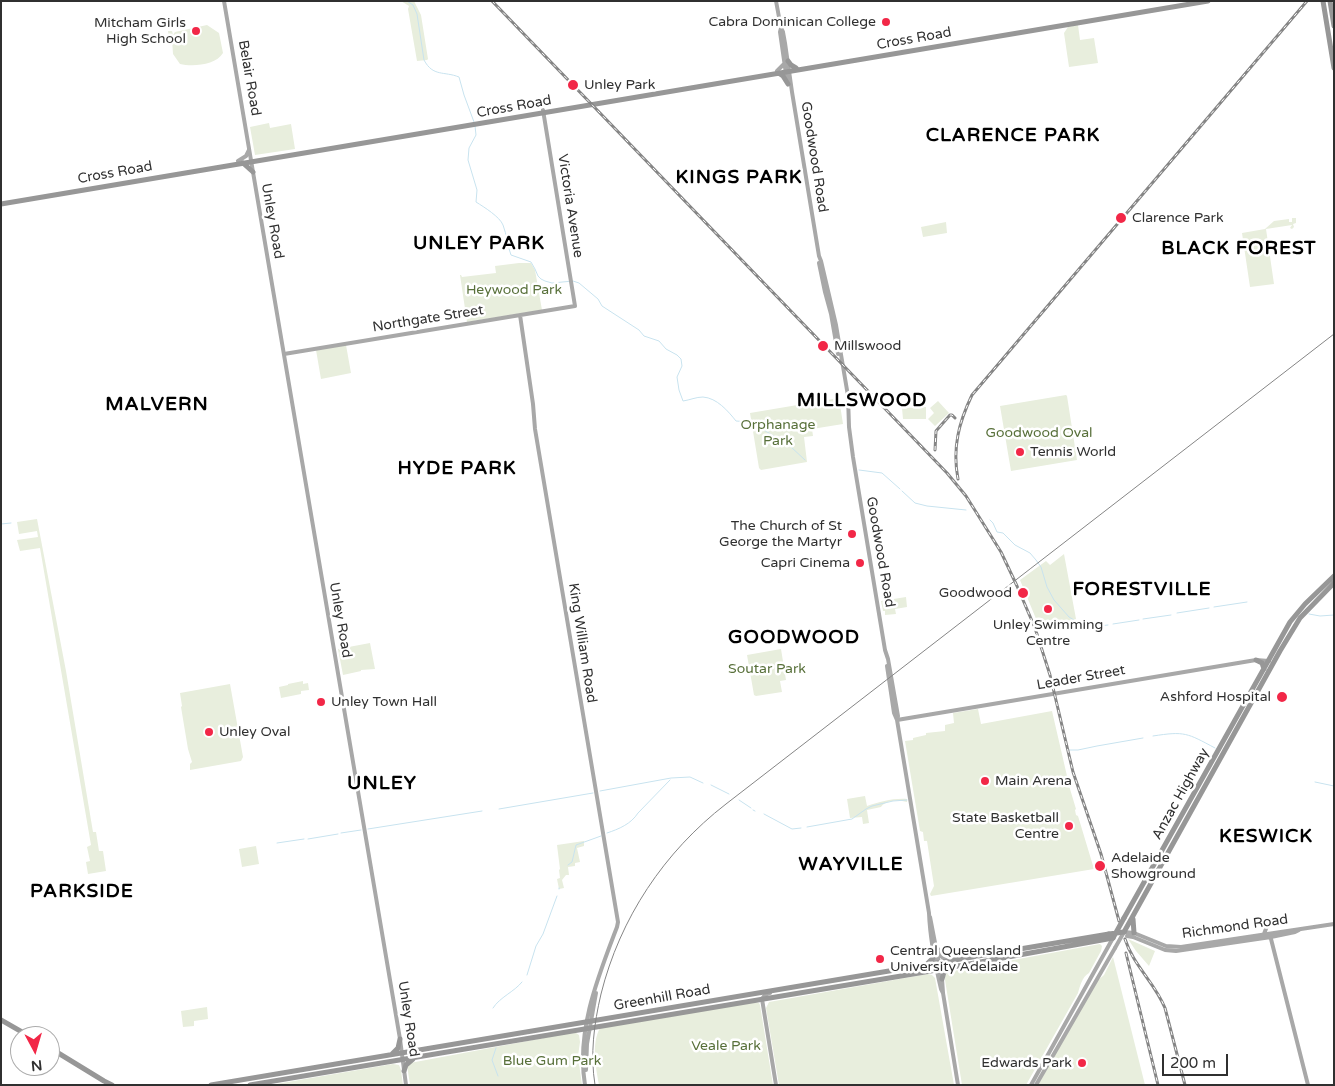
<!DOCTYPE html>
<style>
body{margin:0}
#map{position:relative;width:1335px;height:1086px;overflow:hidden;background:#fff;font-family:"Varela Round",sans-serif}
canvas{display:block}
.frame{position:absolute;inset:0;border:2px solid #303030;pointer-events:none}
.north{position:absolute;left:10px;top:1026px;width:50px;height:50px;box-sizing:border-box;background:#fff;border:1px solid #acacac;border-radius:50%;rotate:174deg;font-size:14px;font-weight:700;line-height:20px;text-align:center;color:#303030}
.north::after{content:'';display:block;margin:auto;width:18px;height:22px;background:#f22747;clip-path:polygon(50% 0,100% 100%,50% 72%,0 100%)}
.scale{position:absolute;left:1162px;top:1054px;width:66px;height:22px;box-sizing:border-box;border:2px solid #303030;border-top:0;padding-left:6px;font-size:15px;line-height:18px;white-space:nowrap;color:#303030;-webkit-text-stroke:4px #fff;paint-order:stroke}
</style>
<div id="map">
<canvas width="1335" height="1086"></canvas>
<div class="frame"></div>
<div class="north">N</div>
<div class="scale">200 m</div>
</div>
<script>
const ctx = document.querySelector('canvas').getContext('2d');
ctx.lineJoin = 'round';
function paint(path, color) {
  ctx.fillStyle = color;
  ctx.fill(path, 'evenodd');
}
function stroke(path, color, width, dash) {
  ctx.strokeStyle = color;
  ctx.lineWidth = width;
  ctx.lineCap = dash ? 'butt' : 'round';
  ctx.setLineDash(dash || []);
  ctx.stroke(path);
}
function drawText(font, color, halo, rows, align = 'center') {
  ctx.font = font + ' "Varela Round",sans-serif';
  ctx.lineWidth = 5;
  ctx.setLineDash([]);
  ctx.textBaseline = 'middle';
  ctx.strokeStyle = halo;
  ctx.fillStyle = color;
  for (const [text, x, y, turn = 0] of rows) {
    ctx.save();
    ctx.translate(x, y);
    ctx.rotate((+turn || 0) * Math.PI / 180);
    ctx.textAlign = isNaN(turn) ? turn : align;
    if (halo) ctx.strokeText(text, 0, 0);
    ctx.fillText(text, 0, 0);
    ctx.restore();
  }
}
paint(new Path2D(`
 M401,1h13l7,14 7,44 -1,1 -10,1 -9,-52 1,-3z
 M207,25l12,8 4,20c-7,12 -30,14 -43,11l-7,-10 -1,-15h-3l-1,-8h4l1,4 2,-3z
 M1078,25l2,15 14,-2 4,25 -29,4 -5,-34 4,-6z
 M269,123l1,5 21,-4 4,25 -40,6 -5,-28z
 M1292,218h4v5l-3,1 1,3 -2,2 -2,-1 2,-3 -26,4 8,55 -24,3 -8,-54 23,-4 9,-8 15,-2v3h3z
 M946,222l1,11 -24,4 -2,-10z
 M519,263h12l4,7 3,17 15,-2 1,9 -4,1 -1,-4 -10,2 3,17 -75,12 -7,-47h1l1,2 34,-4 -1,-7z
 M346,345l5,28 -30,6 -5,-29z
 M1066,395l1,1 10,64 -66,11 -11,-65z
 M839,398l4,26 -31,5 1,7 -9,1 3,25 -46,8 -2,-2 -9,-55z
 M938,401l11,12 -14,13 -7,-7 6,-6 -4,-5z
 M926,407v12h-23l-1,-11z
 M37,519l29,152 27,161h3l3,19h4l3,20 -18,3 -2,-12 4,-1 -3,-14 4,-2 -51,-297 -20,3 -3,-11 21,-3 -1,-6 -18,3 -2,-12z
 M1064,554l12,65 -2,1 -35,6 -19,-46 26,-19 4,4z
 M906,597l1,10 -12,2 1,5 -11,1v-4h-2l-2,-10z
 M370,643l5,26 -14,1v1l-18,4 -5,-26z
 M781,649l5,31 -6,1 2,11 -26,4 -2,-1 -7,-40z
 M303,681v3l5,-1 1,7 -8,1v3l-20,4 -2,-11 9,-2v-1z
 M230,684l13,73 -2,4 -51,9v-6l2,-2 -4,-13 -7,-42 1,-1 -2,-13z
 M978,709l3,15 71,-13 18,78 6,20 -1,1 1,5 2,1 16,53 -163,27 -1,-2 4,-8 -7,-45h-3l-1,-9 -3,-1 -15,-90 8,-1v-2l13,-3v-2l19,-2v-6l9,-2 -1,-10z
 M865,796l2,10c13,-4 26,-8 40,-7v3c-9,-2 -21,-2 -26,5l-14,3 2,13 -6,1 -1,-7 -12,1 -3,-19z
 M584,841v5l-7,2 3,14 -5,1v3l-7,1 1,8h-3l-4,5 2,8 -5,1 -2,-10 3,-1 -1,-8 1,-1 -3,-24z
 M256,846l3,18 -17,3 -3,-18z
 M1128,939l27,12 -6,15 -13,-15z
 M1100,944l2,2 -1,5 -12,22c-7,4 -9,13 -11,20l-52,92h-64l-17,-105v-4l3,-4z
 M1113,957l32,128h-107l59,-104 7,-6z
 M928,974l4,1 3,3 19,107h-175l-13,-77 3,-6z
 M754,1002l5,1 1,2 13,80h-174c-3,-17 -8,-41 1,-57z
 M207,1007l1,12 -14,2v5l-11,1 -2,-16z
 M576,1033l3,2 1,7 -2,14 4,29h-172l-3,-20 3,-2 155,-29z
 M393,1064l6,1 2,5 2,15h-133z`), '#e8eedd');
stroke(new Path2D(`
 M407,1l6,4 4,9 7,46c9,17 20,11 35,17l5,18 10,27
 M475,126l1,9 -7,13 -1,12 9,30 -1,12c8,5 24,15 27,23 4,10 4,20 8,30l20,7 4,7 3,7 3,3 4,2 7,2 21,-2 6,2 19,16 4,7 37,24 5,6 15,5 7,8 11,6 4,4 1,7 -5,11 2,13 4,11c7,-1 13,-4 20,-4 14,1 25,14 33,24l15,1 39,24 15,14
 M859,470l23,3 18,16
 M902,491l13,12 12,3 39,4
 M990,520l3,3 4,9 6,1 12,12 15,8 6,7 5,7 6,20 7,13 15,17 5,3
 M1,524l10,-1
 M1214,607l33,-5
 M1177,613l32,-5
 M1309,614l11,2 14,-1
 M1143,619l28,-4
 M1113,624l26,-4
 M1082,625l8,2 18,-2
 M1153,736c32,-5 34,-3 62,12
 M1069,750h9l19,-4 46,-8
 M1315,782l19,4
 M711,785l18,9
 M600,791l71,-13 19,-1 13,6
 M739,800l12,8
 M499,809l94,-16
 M753,810l2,1
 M764,814l28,15 9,-1
 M807,827l45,-8 14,-10 6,-3 21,-5 14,-1
 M368,829l114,-18
 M341,833l20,-3
 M607,833c12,-4 24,-9 31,-20l32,-33
 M308,839l30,-5
 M277,843l27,-4
 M568,865l4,-3 4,-17 25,-9
 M559,889v-1
 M527,975l9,-29 7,-12 14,-38
 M493,1008c7,-11 21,-16 29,-26
 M496,1048l-4,12 6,16`), '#c8e3ef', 1);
stroke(new Path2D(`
 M224,1l176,1038 6,46
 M776,1l5,27 2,4 2,11 7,49 27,164
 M781,28l-1,4 7,49
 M777,71l7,-7
 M238,161l8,-5 3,-6
 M819,256l2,5 15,64 12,71 1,31 4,30 32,193 3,9 10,57 -1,4 32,193c1,25 6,51 12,76l2,4
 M819,263l6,29 6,22 7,40
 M520,315l13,89 2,25 83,493 -1,5c-19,50 -41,103 -32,158
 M284,354l291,-48 -32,-196
 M887,666l7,47 3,7
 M897,720l359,-60 13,1
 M930,917l12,62 1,14 15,92
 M1124,932l10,1 32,13 15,1 153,-23
 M1264,934l3,-8
 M1270,935l38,150
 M1127,936l6,1 32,13 11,1 95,-14 24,-5 4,-2
 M938,949l4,8 5,4
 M770,993l-5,2 -3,4 14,86
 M586,1070l1,-26 9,-51
 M1031,1085l82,-147
 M1036,1085l79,-137`), '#a8a8a8', 4);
stroke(new Path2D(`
 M1323,1l11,67
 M1330,1l4,25
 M788,61l3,4 5,3
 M780,74l3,2 5,8
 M243,163l10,9
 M1,204l1207,-203
 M1256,660l6,3 2,6
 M1124,918l166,-296 15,-18 29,-28
 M1133,919l1,14
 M1124,932l156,-281 20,-33 34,-35
 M927,964l6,-6 1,-4
 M942,979l2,-7 7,-4
 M1,1020l28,16
 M50,1048l54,33 8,4
 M392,1054l6,-6 2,-9
 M404,1071l2,-6 7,-6
 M211,1085l898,-151
 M250,1085l675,-113 188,-34`), '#979797', 5);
stroke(new Path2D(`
 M595,1085c-5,-31 -1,-61 6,-91 19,-76 63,-142 125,-190l608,-470`), '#858585', 1);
const rail = new Path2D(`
 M492,1l455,472 19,23 35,56 16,34 18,42 15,47 23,97 28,82 18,67
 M935,450l1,-19 14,-16h2l3,3
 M958,479c-6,-31 1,-57 14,-84l335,-394
 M1125,939c8,26 30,44 40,69l20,77
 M1126,953l32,132`);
stroke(rail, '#858585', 3);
stroke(rail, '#fff', 1, [4]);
stroke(new Path2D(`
 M1115,948l9,-16`), '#a8a8a8', 4);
stroke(new Path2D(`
 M1109,934l15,-2
 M1113,938l11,-20`), '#979797', 5);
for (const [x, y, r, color] of [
 [886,22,5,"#f22747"],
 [196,31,5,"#f22747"],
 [573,85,6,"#f22747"],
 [1121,218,6,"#f22747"],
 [823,346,6,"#f22747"],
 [1020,452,5,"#f22747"],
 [852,534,5,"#f22747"],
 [860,563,5,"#f22747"],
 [1023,593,6,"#f22747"],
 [1048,609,5,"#f22747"],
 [1282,697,6,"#f22747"],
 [321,702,5,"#f22747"],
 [209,732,5,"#f22747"],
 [985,781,5,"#f22747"],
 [1069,826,5,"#f22747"],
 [1100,866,6,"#f22747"],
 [880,959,5,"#f22747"],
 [1082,1063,5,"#f22747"]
]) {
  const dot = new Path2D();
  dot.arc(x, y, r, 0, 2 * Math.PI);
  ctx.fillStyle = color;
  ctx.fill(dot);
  stroke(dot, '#fff', 2);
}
drawText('14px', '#303030', '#fff', [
 ["Cabra Dominican College",876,22,"right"],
 ["Mitcham Girls",186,23,"right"],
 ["High School",186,39,"right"],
 ["Unley Park",584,85],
 ["Clarence Park",1132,218],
 ["Millswood",834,346],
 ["Tennis World",1030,452],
 ["The Church of St",842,526,"right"],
 ["George the Martyr",842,542,"right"],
 ["Capri Cinema",850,563,"right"],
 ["Goodwood",1012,593,"right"],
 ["Unley Swimming",1048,625,"center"],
 ["Centre",1048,641,"center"],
 ["Ashford Hospital",1271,697,"right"],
 ["Unley Town Hall",331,702],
 ["Unley Oval",219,732],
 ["Main Arena",995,781],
 ["State Basketball",1059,818,"right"],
 ["Centre",1059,834,"right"],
 ["Adelaide",1111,858],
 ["Showground",1111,874],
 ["Central Queensland",890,951],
 ["University Adelaide",890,967],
 ["Edwards Park",1072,1063,"right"]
], 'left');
drawText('14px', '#303030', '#fff', [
 ["Cross Road",914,39,-10],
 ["Belair Road",249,78,80],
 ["Cross Road",514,107,-10],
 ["Goodwood Road",814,157,81],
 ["Cross Road",115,173,-10],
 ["Victoria Avenue",570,206,81],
 ["Unley Road",272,221,80],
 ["Northgate Street",428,319,-9],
 ["Goodwood Road",880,552,80],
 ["Unley Road",340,620,80],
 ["King William Road",582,643,81],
 ["Leader Street",1081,678,-10],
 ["Anzac Highway",1181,794,-61],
 ["Richmond Road",1235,927,-8],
 ["Greenhill Road",662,998,-10],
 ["Unley Road",408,1019,81]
]);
drawText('14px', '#58703a', '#fff', [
 ["Heywood Park",514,290],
 ["Orphanage",778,425],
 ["Park",778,441],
 ["Goodwood Oval",1039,433],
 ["Soutar Park",767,669],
 ["Veale Park",726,1046],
 ["Blue Gum Park",552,1061]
]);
ctx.letterSpacing = '1px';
drawText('bold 19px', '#000', '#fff', [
 ["CLARENCE PARK",1013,136],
 ["KINGS PARK",739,178],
 ["UNLEY PARK",479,244],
 ["BLACK FOREST",1239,249],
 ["MILLSWOOD",862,401],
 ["MALVERN",157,405],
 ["HYDE PARK",457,469],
 ["FORESTVILLE",1142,590],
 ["GOODWOOD",794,638],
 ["UNLEY",382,784],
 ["KESWICK",1266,837],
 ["WAYVILLE",851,865],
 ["PARKSIDE",82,892]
]);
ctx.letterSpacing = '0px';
</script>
